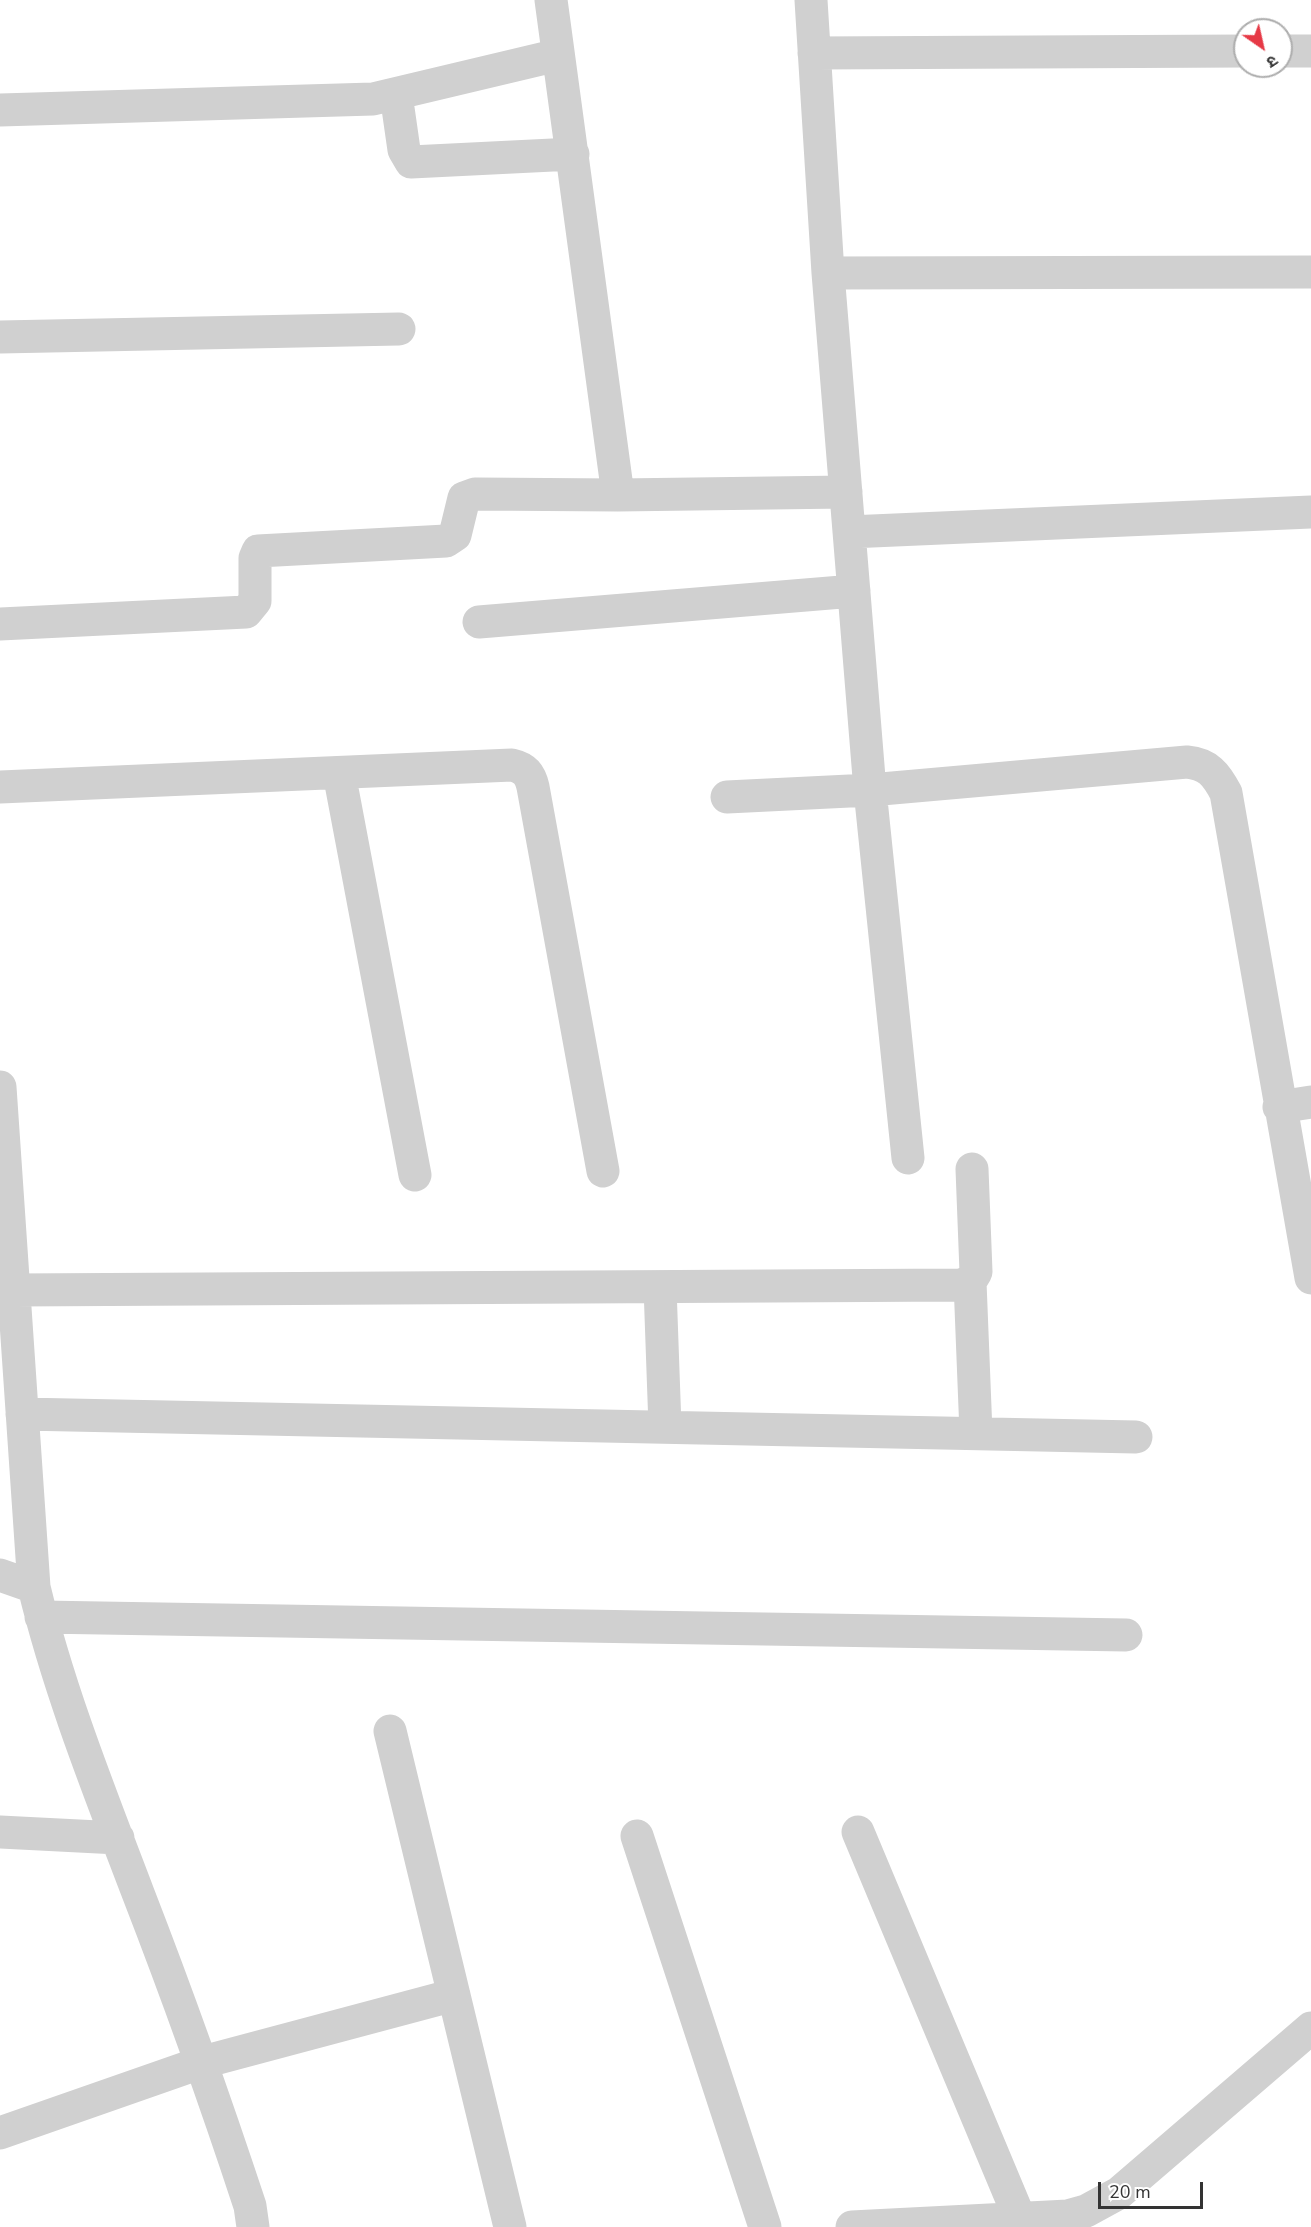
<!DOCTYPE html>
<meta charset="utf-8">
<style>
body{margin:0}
#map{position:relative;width:1311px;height:2227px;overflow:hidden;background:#fff;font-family:"Nunito Sans","Noto Sans Devanagari",sans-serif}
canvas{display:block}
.north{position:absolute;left:1233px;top:18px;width:60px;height:60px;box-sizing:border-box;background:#fff;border:2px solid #adadad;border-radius:50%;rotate:146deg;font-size:16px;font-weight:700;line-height:24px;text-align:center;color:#333}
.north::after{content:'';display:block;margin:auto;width:21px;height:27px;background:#e63946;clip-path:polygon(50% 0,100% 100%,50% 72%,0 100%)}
.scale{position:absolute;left:1098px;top:2182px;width:105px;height:27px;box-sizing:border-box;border:3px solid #333;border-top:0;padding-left:8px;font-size:18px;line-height:21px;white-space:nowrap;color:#333;-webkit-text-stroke:4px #fff;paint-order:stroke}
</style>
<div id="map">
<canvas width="1311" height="2227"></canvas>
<div class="north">उ</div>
<div class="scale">20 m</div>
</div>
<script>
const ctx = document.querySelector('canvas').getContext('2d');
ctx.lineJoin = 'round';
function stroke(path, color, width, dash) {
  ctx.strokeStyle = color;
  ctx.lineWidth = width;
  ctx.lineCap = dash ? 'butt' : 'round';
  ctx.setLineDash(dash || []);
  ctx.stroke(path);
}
stroke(new Path2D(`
 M551,0l67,495
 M811,0l17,273 42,517 38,368
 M1281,51h30
 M814,53l431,-2
 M396,94l8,56 7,12 162,-8
 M0,110l373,-11 185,-44
 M828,273l483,-1
 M0,337l399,-8
 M849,532l462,-20
 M479,622l375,-31
 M0,624l246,-12 9,-11v-43l3,-7 188,-10 9,-6 9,-37 11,-4 143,1 228,-3
 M339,773l76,402
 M0,787l512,-22c13,3 18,9 21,22l70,384
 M727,797l143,-7 317,-28c21,2 29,12 39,31l85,485
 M0,1087l34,500c25,104 66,206 104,306 40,103 77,207 112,313l3,21
 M1279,1107l32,-5
 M970,1282l6,151
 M660,1287l5,140
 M13,1290l948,-5 9,-3 6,-10 -4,-103
 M22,1414l1114,23
 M0,1575l34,12
 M41,1617l1085,18
 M390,1731l120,496
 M0,1832l118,6
 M858,1832l162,387
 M637,1836l128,391
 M0,2133l203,-71 251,-67
 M852,2227l216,-11 18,-5 33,-18 192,-165`), '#d0d0d0', 33);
</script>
